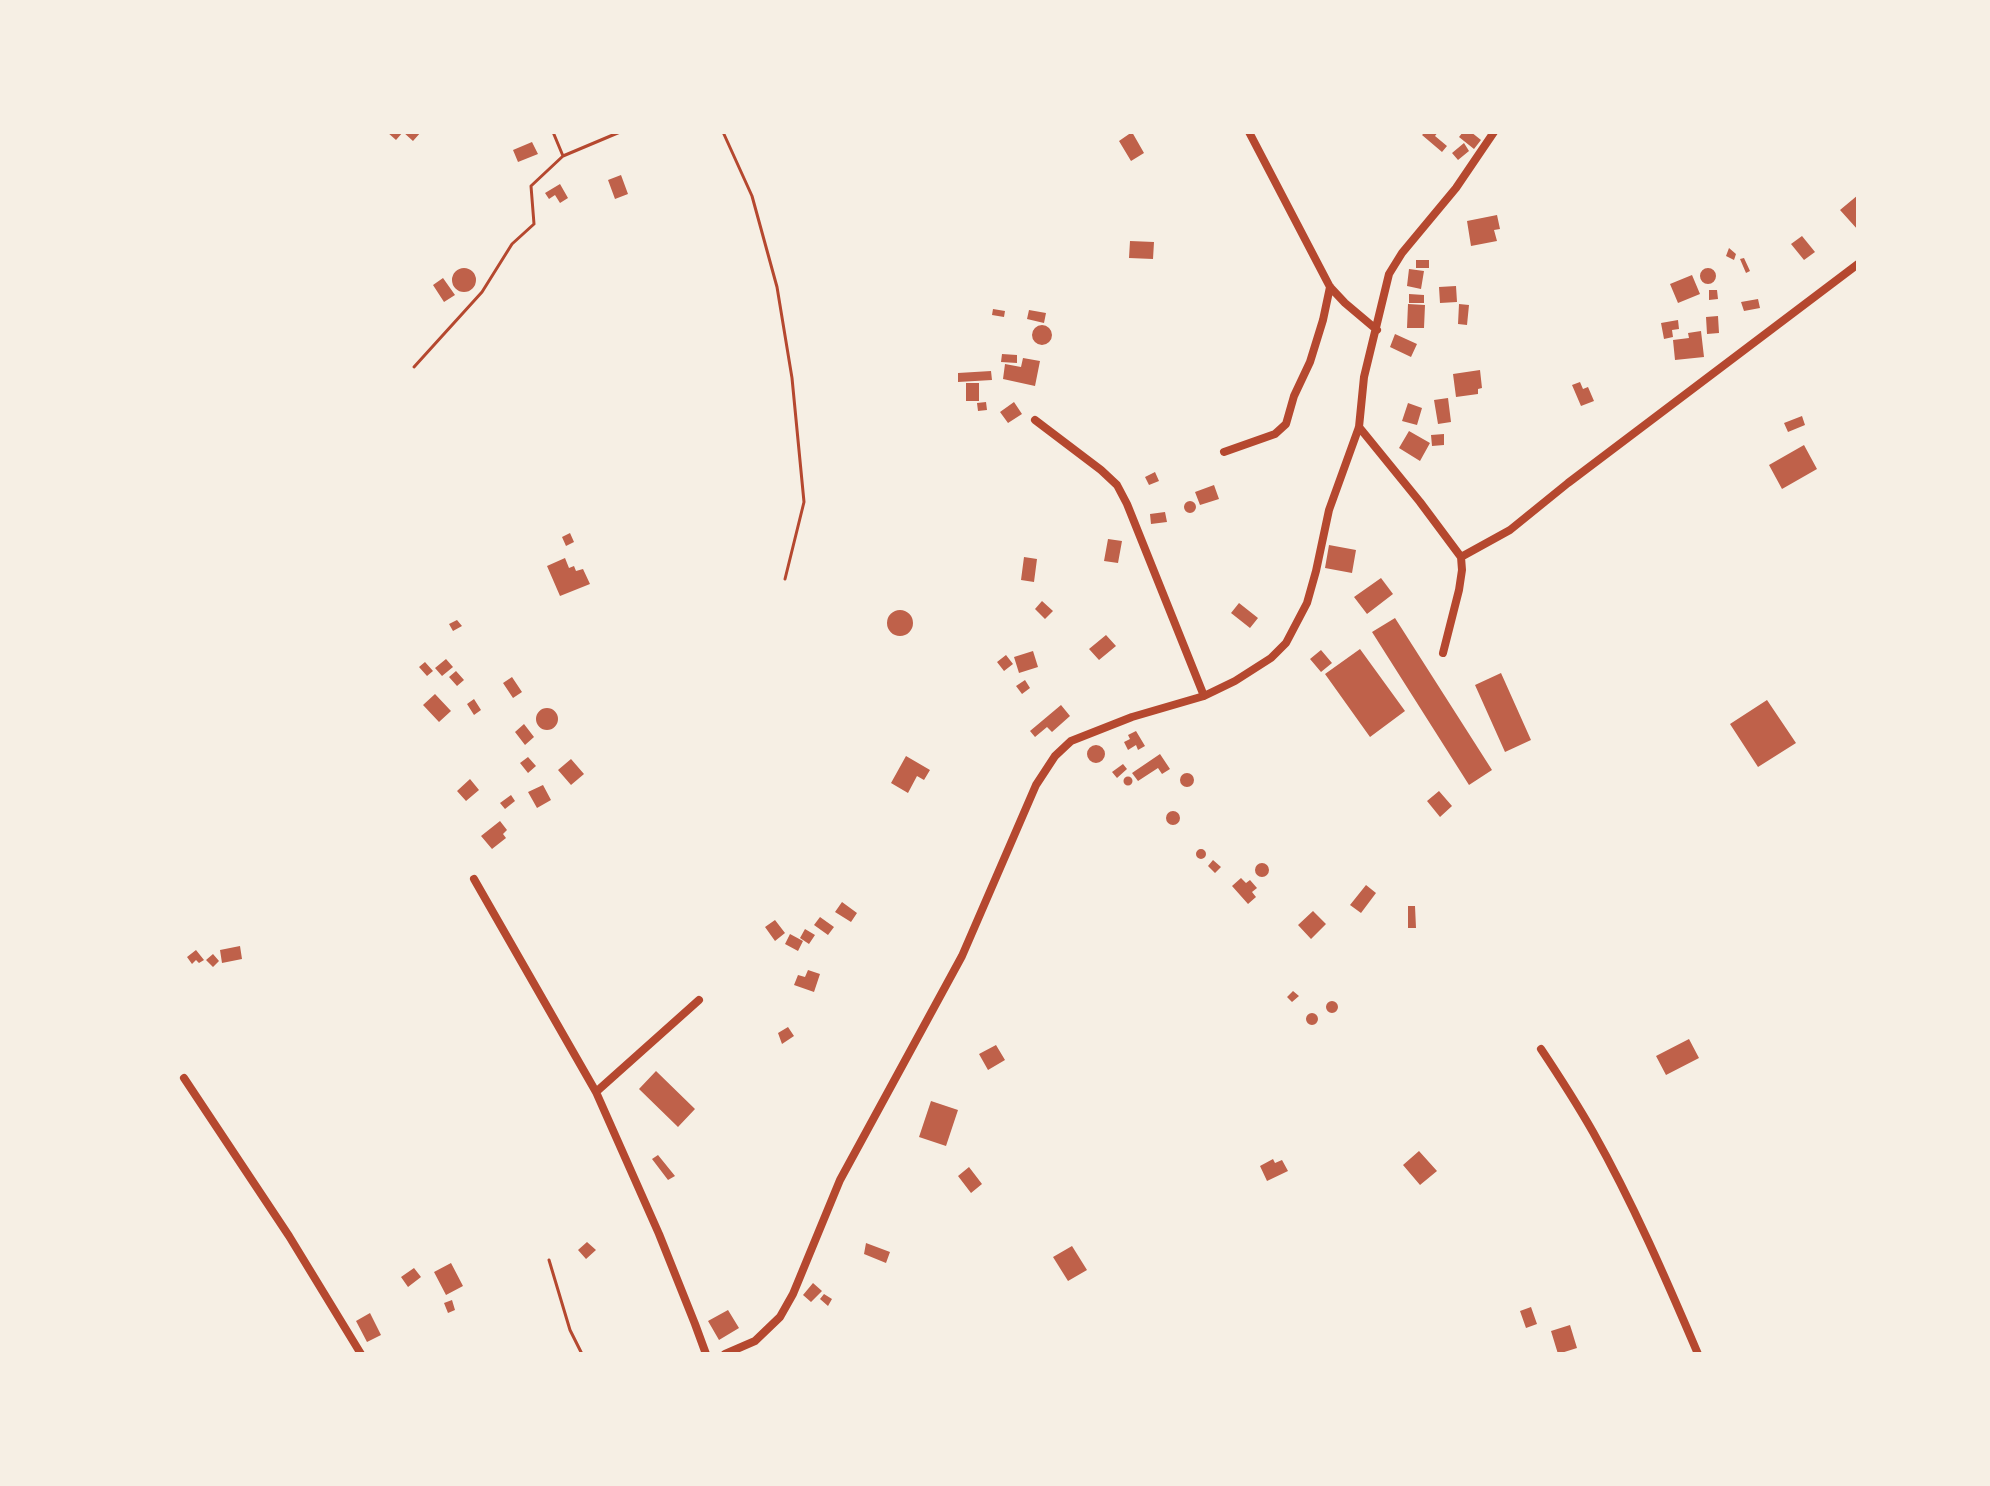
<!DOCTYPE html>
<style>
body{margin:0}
#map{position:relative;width:1990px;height:1486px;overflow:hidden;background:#f6efe4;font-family:Lora,serif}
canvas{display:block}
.frame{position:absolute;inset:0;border:134px solid #f6efe4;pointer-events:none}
</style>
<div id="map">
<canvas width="1990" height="1486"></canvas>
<div class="frame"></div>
</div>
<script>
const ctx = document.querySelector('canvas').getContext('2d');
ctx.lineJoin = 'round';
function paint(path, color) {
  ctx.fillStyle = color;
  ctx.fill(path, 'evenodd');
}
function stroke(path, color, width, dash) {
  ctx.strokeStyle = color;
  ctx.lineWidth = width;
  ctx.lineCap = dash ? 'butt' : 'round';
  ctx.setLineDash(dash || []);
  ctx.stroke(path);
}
paint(new Path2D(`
 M387,132h34l-8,9 -10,-9 -7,8z
 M1132,132l12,21 -13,8 -12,-20z
 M1425,132h13l-3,4 12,10 -5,6 -20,-17z
 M1463,132h8l10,8 -7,9 -15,-12z
 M532,142l6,12 -20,8 -5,-12z
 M1464,143l5,8 -11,9 -6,-7z
 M621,175l7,19 -13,5 -7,-19z
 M560,184l8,14 -8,5 -5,-8 -6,4 -4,-6z
 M1858,195v35l-18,-20z
 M1497,215l3,14 -6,1 3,11 -26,5 -4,-25z
 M1802,236l13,16 -11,8 -13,-16z
 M1130,241l24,1 -1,17 -24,-1z
 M1729,248l7,6 -2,6 -8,-4z
 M1744,258l6,13 -4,2 -6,-14z
 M1416,260h13v8h-13z
 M1700 276a8 8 0 1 1 16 0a8 8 0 1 1-16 0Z
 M452 280a12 12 0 1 1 24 0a12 12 0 1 1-24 0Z
 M1409,269l15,2 -3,18 -14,-3z
 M1692,275l8,19 -22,9 -8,-19z
 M443,278l12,17 -11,7 -11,-17z
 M1456,286l1,16 -17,1 -1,-16z
 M1709,290h8l1,9 -9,1z
 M1409,294l15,1v8h-15z
 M1758,299l2,9 -16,3 -3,-9z
 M1408,304l17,1 -1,23h-17z
 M1459,304l10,1 -2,20 -9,-1z
 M993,309l12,2 -1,6 -12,-2z
 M1029,310l17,3 -2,10 -17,-4z
 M1718,316l1,17 -12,1 -1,-17z
 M1678,320l1,9 -7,1 1,7 -9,2 -3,-16z
 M1032 335a10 10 0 1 1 20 0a10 10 0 1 1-20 0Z
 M1701,331l3,26 -29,3 -2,-20 16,-2 -1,-5z
 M1395,334l22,10 -6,13 -21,-10z
 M1002,354l15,1v8l-16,-1z
 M1023,358l17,3 -5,25 -32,-7 2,-15 16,3z
 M1480,370l2,18 -4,1v5l-22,3 -3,-23z
 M991,371l1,9 -34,2v-9z
 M1580,382l3,7 5,-2 6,14 -13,5 -9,-21z
 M966,383h13v18h-13z
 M1448,398l3,24 -13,2 -4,-24z
 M986,402l1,8 -9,1 -1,-8z
 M1014,402l8,12 -14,9 -8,-11z
 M1408,403l14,5 -5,17 -15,-4z
 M1802,416l3,9 -17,7 -4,-9z
 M1409,431l21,12 -10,18 -21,-13z
 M1444,434v11l-12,1 -1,-11z
 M1804,445l13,24 -35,20 -13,-24z
 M1155,472l4,9 -10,4 -4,-8z
 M1214,485l5,14 -19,6 -5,-13z
 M1184 507a6 6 0 1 1 12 0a6 6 0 1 1-12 0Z
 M1165,512l2,10 -16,2 -1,-10z
 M570,533l4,9 -8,4 -4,-9z
 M1108,539l14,2 -4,22 -14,-2z
 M1329,545l27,5 -4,23 -27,-5z
 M1024,557l13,2 -3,23 -13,-2z
 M565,558l4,10 5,-2 2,5 7,-2 7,15 -30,12 -13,-30z
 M1381,578l12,16 -26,20 -13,-17z
 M1042,601l11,10 -8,8 -10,-10z
 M1239,603l19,15 -8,10 -19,-15z
 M887 623a13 13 0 1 1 26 0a13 13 0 1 1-26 0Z
 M1395,618l97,152 -23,15 -97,-153z
 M457,620l5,6 -9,5 -4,-7z
 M1106,635l10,11 -17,14 -10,-11z
 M1360,649l45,62 -35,26 -45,-63z
 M1321,650l11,13 -11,9 -11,-13z
 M1033,651l5,16 -19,6 -5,-16z
 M1006,655l7,9 -9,7 -7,-9z
 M446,659l7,8 -11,9 -7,-8z
 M425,662l8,9 -6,5 -8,-9z
 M456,671l8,9 -7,6 -8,-9z
 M1501,673l30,67 -26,12 -30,-67z
 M512,677l10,15 -9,6 -10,-15z
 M1025,680l5,8 -8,6 -6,-8z
 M435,694l16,17 -12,11 -16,-17z
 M474,699l7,11 -7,5 -7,-11z
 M1767,700l29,43 -38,24 -28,-43z
 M1061,705l9,11 -18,16 -5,-5 -12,10 -5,-6z
 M536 719a11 11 0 1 1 22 0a11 11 0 1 1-22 0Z
 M524,724l10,13 -9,8 -10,-13z
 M1136,731l9,15 -7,4 -2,-5 -8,5 -4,-8 6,-3 -2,-4z
 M1087 754a9 9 0 1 1 18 0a9 9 0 1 1-18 0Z
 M1160,754l10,15 -8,5 -4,-6 -20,13 -6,-8z
 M906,756l24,14 -6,10 -7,-4 -9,17 -17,-10z
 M528,757l8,9 -8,7 -8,-10z
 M571,759l13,15 -13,11 -13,-15z
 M1123,764l4,5 -10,9 -5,-6z
 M1180 780a7 7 0 1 1 14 0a7 7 0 1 1-14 0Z
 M1123.5 781a4.5 4.5 0 1 1 9 0a4.5 4.5 0 1 1-9 0Z
 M470,779l9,11 -13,11 -9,-10z
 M543,785l8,15 -14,8 -9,-16z
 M1439,791l13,15 -12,11 -13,-16z
 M511,795l4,6 -10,8 -5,-6z
 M1166 818a7 7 0 1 1 14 0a7 7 0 1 1-14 0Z
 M500,821l7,9 -4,4 3,4 -14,11 -11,-13z
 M1196 854a5 5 0 1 1 10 0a5 5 0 1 1-10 0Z
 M1213,860l8,7 -6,6 -7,-7z
 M1255 870a7 7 0 1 1 14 0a7 7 0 1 1-14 0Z
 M1241,878l5,5 4,-3 7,8 -5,4 4,5 -8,7 -16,-18z
 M1366,885l10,8 -15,20 -11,-8z
 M842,902l15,11 -6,9 -16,-10z
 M1408,906h7l1,22h-8z
 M1313,911l13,13 -15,15 -13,-14z
 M820,917l14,10 -6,8 -14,-10z
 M775,920l10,13 -10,8 -10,-14z
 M805,929l10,6 -6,9 -9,-6z
 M790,934l13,7 -5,10 -13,-7z
 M240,946l2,13 -20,4 -2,-13z
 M196,950l8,10 -5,3 -3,-3 -4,4 -5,-7z
 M213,954l6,7 -6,6 -7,-7z
 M808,970l12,4 -6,18 -20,-7 4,-10 7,2z
 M1293,991l6,5 -7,6 -5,-5z
 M1326 1007a6 6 0 1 1 12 0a6 6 0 1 1-12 0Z
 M1306 1019a6 6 0 1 1 12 0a6 6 0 1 1-12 0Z
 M788,1027l6,9 -12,8 -4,-11z
 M1689,1039l10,19 -33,17 -10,-19z
 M996,1045l9,15 -17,10 -9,-16z
 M656,1071l39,38 -17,18 -39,-38z
 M931,1101l27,9 -12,36 -27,-9z
 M1419,1151l18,20 -17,14 -17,-20z
 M658,1155l17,21 -7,4 -16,-21z
 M1273,1159l2,4 7,-3 6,11 -21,10 -7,-15z
 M969,1167l13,17 -11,9 -13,-17z
 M587,1242l9,8 -10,9 -8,-9z
 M866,1243l24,9 -4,11 -22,-9z
 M1072,1246l15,24 -19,11 -15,-24z
 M451,1263l12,23 -17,9 -12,-23z
 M414,1268l7,9 -13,10 -7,-10z
 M813,1283l9,8 -11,11 -8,-7z
 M824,1294l8,5 -4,7 -8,-7z
 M452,1300l3,10 -7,3 -4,-10z
 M1531,1307l6,17 -11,4 -6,-17z
 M728,1310l11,18 -20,12 -11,-19z
 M370,1313l11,22 -14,7 -11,-21z
 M1570,1325l7,23 -19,6 -7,-23z`), '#bf614a');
stroke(new Path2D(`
 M553,132l10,24
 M723,132l29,64 25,91 15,91 12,124 -19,77
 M414,367l68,-75 30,-48 22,-20 -3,-38 32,-30 57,-24
 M549,1260l21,70 12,24`), '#b5482f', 3);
stroke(new Path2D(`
 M1249,132l81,155 15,16 32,27
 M1035,420l66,50 16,15 10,19 77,192
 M1359,427l61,75 41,55 1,13 -3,20 -16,63
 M1224,452l51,-18 11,-10 8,-28 16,-34 13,-42 7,-33
 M1461,557l49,-27 58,-47 290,-219
 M474,879l122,213 63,142 36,90 11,30
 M1541,1049c18,27 36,55 52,83 40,71 73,147 105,222
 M184,1078l105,158 72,118
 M596,1092l103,-92
 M725,1354l30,-13 25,-24 13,-23 47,-114 122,-224 74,-171 19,-29 16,-15 61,-24 72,-21 31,-15 36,-23 15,-15 21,-40 9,-32 13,-61 30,-83 5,-50 25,-103 13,-21 54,-65 38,-56`), '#b5482f', 8);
</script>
